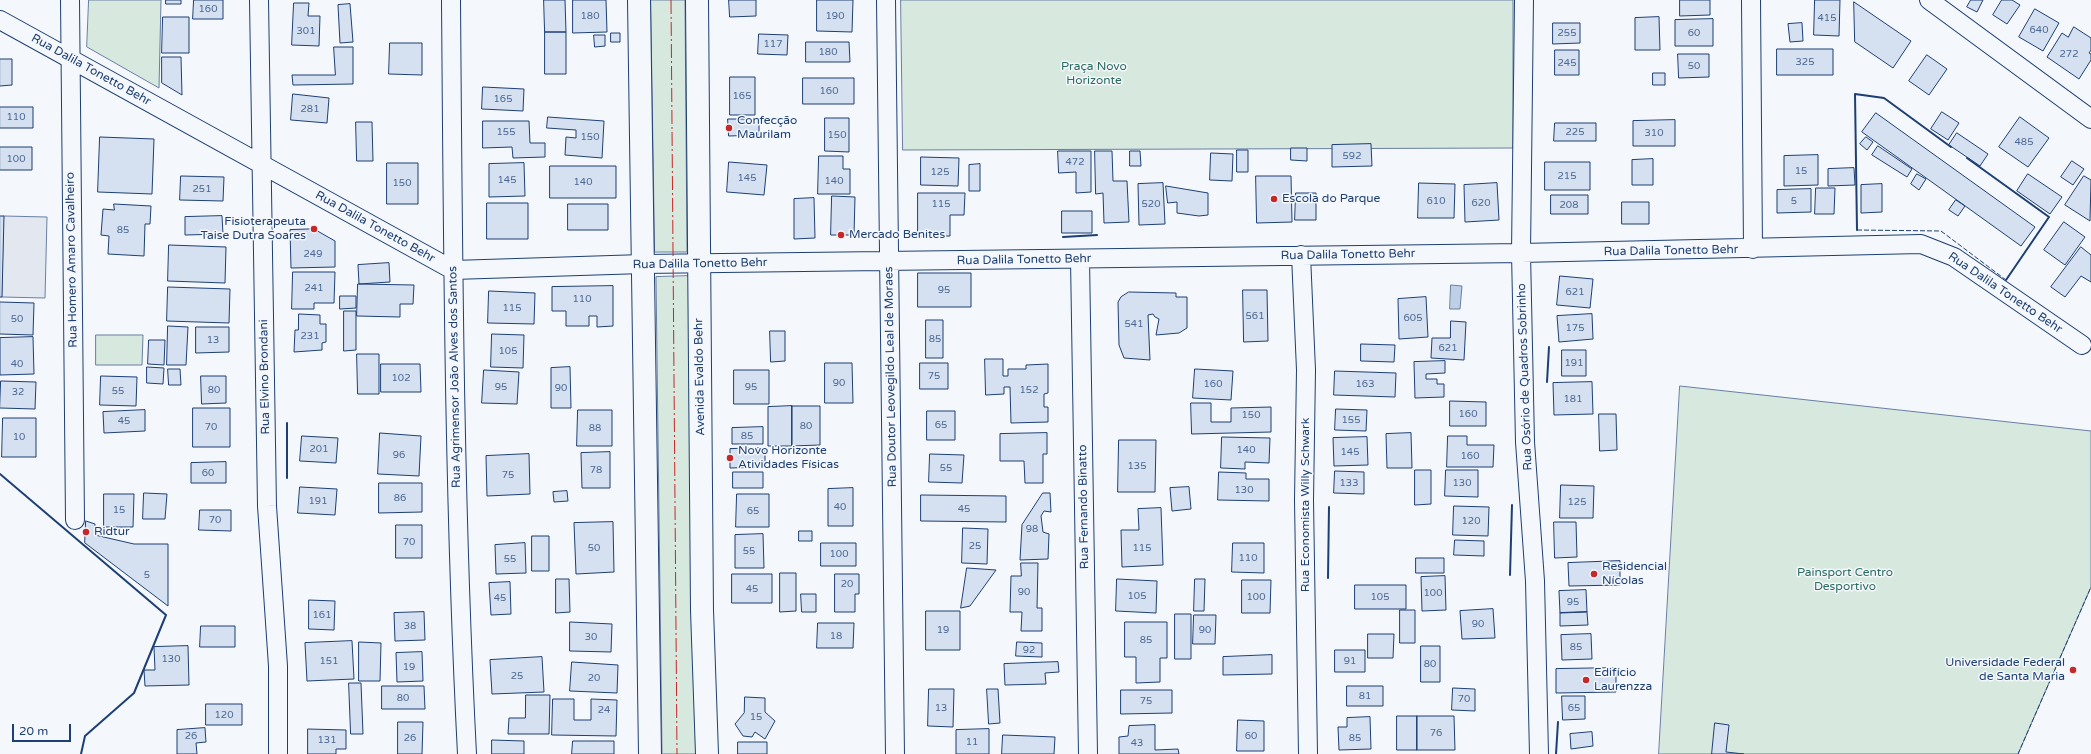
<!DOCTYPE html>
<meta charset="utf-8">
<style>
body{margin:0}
#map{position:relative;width:2091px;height:754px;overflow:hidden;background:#f4f7fb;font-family:"Varela Round",sans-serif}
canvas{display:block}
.scale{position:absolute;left:12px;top:724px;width:59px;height:18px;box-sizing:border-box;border:2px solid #1d3f73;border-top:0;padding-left:5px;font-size:12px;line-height:14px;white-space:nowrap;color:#1d3f73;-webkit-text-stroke:3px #f4f7fb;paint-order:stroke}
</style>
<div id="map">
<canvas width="2091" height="754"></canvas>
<div class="scale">20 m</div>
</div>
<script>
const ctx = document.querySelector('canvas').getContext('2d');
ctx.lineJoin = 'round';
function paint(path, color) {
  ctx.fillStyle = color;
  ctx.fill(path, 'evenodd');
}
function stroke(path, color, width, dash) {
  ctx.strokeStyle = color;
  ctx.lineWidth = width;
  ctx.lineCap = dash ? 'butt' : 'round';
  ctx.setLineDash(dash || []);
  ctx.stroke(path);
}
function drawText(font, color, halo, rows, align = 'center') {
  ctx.font = font + ' "Varela Round",sans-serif';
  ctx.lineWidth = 3;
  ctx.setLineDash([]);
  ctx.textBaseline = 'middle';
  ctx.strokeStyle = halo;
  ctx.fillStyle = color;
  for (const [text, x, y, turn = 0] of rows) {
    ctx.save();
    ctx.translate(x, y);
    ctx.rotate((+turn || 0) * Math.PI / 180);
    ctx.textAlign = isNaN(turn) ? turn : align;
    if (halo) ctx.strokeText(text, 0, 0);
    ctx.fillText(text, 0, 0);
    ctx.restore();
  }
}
const green = new Path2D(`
 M89,0h72l-2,88 -72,-41z
 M651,0h34l2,252h-32z
 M901,0h612v148l-610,2z
 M689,276l7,478h-34l-6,-477z
 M96,335h47l-1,30h-46z
 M1680,386l411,45v156l-73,167h-359z`);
paint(green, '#d7e8df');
stroke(green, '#687fa3', 1);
const parking = new Path2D(`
 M4,216l43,1 -2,81 -43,-1z`);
paint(parking, '#e3e8f0');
stroke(parking, '#687fa3', 1);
const water = new Path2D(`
 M1451,285l11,1 -2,23h-10z`);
paint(water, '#bed0e5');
stroke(water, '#687fa3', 1);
const building = new Path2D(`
 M166,0h15v4h-15z
 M194,0h29v19h-30z
 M544,0h21l1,32h-21z
 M573,0h33l1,32 -34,1z
 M729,0h27v16l-26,1z
 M817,0h36l-1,32 -35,-1z
 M1680,0h30v15l-30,1z
 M1815,0h25l-1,36 -25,-1z
 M1971,0h12l-6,12 -10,-5z
 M2002,0h10l8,5 -13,19 -14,-9z
 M1854,2l57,39 -18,27 -38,-26z
 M294,3h15l-1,13h12l-1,30 -27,-1z
 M350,4l3,38 -13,1 -2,-38z
 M2035,9l24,14 -16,28 -24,-14z
 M163,17h26v36h-27z
 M1659,17l1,33h-25v-32z
 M1713,19v27h-38v-26z
 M1553,23h27v20l-27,1z
 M1802,23l1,18 -13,1 -2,-18z
 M2074,27l17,11v12l-2,3 2,1v6l-12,19 -32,-22 15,-24 6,4z
 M545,32h21v42h-21z
 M611,33h9v9h-9z
 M759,34l29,1 -1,20 -29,-1z
 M594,35h11v11l-10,1z
 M806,42h43l1,20h-44z
 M390,43h32v32l-33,-1z
 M334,47h19v37l-60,1 -1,-10h43z
 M1777,49h56v26h-56z
 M1555,50h24v25h-24z
 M1678,54h31v23l-30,1z
 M1927,55l20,14 -18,26 -20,-14z
 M162,57h19l1,38 -20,-12z
 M0,59h12v26l-12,1z
 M1653,73h12v12h-12z
 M730,77h25v38h-25z
 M803,78h51v26h-51z
 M483,87l41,2 -1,22 -41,-2z
 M293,94l36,4 -2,25 -36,-3z
 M0,107h33v21h-33z
 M1942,112l17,11 -11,17 -17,-11z
 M1876,113l159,114 -14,19 -159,-114z
 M548,117l56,4 -2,37 -37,-3 1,-18 10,1v-8l-29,-2z
 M2020,117l29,21 -21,29 -29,-20z
 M825,118h24v34l-24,-1z
 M728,119h31v16l-30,1z
 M1675,120v26h-42v-25z
 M483,121h46l1,22h15v14l-32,1 -1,-11 -29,1z
 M356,122h16l1,39h-16z
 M1555,123h41v18h-42z
 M1957,133l31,21 -8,12 -31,-21z
 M100,137l54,2 -2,55 -54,-2z
 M1866,137l7,5 -6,8 -7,-6z
 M1371,144l1,22 -40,1v-22z
 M1878,146l34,23 -5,8 -35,-22z
 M0,147h32v23h-32z
 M1291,148h16v13l-16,-1z
 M1237,150h11v22h-11z
 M1058,151h33v41l-15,1v-21l-17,1z
 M1095,151h17l1,30h14l2,41 -25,1 -1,-30 -7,1z
 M1130,151h10l1,15h-11z
 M1211,153l22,1 -1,27 -22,-1z
 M1818,155v30l-34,1v-30z
 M819,156h24v13h7v25h-32z
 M921,157l38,1 -1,28 -37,-1z
 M1653,159v26h-21v-25z
 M2072,161l12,8 -11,16 -12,-8z
 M729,162l38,3 -3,30 -37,-3z
 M1545,162h45v28h-45z
 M387,163h31v41h-31z
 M524,163l1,33 -36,1v-33z
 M980,164v27h-11v-26z
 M550,166h66v32h-66z
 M1854,168l1,17 -27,1v-17z
 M1917,174l9,5 -7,11 -8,-6z
 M2028,174l34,23 -12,17 -33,-23z
 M181,176l43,1 -1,24 -43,-1z
 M1256,176h35l1,46 -35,1z
 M2084,176l7,4 -1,41 -25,-16z
 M1163,183l2,41 -26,1 -1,-41z
 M1419,183l36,1 -1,34h-36z
 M1497,183l2,37 -34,2 -1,-37z
 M1882,184v28l-21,1v-28z
 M1166,186l42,7v22l-9,1 -22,-3v-11l-9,1z
 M1816,188h19l-1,26h-19z
 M1811,189v23l-34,1v-23z
 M918,193h47l-1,22h-14v21h-32z
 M1296,193h20v27h-21z
 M1551,195h37v19h-37z
 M832,196l23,1 -1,38h-23z
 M814,198l1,40 -21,1v-40z
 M1956,200l9,6 -7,10 -9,-6z
 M1622,202h27v22h-27z
 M487,203h41v36h-41z
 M114,204l37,2 -1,18h-5l-1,32 -36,-2 1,-18 -8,-1 2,-26 11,1z
 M568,204h40v26h-40z
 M1062,211h30v22h-30z
 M0,216h4l-2,81h-2z
 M222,216l1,18 -38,1v-18z
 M2064,222l21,15 -20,28 -21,-15z
 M314,229l21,12v26l-44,1 -1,-38z
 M169,245l57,2 -1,36 -57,-2z
 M2081,247l10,8v27l-10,-6 -16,21 -14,-10z
 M389,263l1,19 -31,2 -1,-19z
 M293,272h42l-1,31h-20v6h-22z
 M918,273h53v34h-53z
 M1560,276l33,3 -3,29 -33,-3z
 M358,284l56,1 -1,19h-13v13l-43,-1z
 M613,286v40l-16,1v-11h-8v10h-23v-15h-14v-24z
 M168,287l62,2 -1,34 -62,-2z
 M1243,290h24l1,51 -24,1z
 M489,291l46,2 -1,31 -46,-1z
 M1129,292l47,1v4h11v31l-8,5 -23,2 3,-16 -4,-2 -2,-3 -5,1 2,45 -26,-2 -5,-13 -1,-43 3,-5z
 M340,296h16v12l-16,1z
 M1426,297l2,40 -29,2 -1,-40z
 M0,302l34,1 -1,32 -33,-1z
 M344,311h12v39l-12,1z
 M299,314l21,1v9h6v18l-4,1v7l-28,2 1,-22h3z
 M1592,314l1,25 -34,3 -2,-26z
 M926,320h17v38h-17z
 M1451,321l15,1 -2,38 -33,-2 1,-20h18z
 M168,326l20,1 -2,38h-19z
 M196,327h33v25l-33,1z
 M770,331h15v30l-14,1z
 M492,334l32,1 -1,33 -32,-1z
 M33,337l1,37 -34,1v-37z
 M149,340h16l-1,25 -16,-1z
 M1361,344l34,1 -1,17 -33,-1z
 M1562,350h24v26h-24z
 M357,354h22v40h-21z
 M985,359h18v17h5v-7h18v-4l22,-1v29l-4,1v13h4v15l-37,1 -1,-36h-6v7l-18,1z
 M1445,361v12l-19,1v5h11v5h7v13l-29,1 -1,-36z
 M825,363h27l1,40h-28z
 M920,363h28v26h-28z
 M381,364h39l1,28h-40z
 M147,367l17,1 -1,16 -16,-1z
 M570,367l1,41h-20v-40z
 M168,369h12l1,16h-12z
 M1195,369l38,2 -2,29 -38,-2z
 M484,370l35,2 -2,32 -35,-1z
 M734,370h35v34h-35z
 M1335,371l61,2 -1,24 -61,-2z
 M101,376l36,1 -1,29 -36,-1z
 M201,376h25v27l-24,1z
 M1,381l35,1 -1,27 -35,-1z
 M1592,382l1,32 -39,1 -1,-32z
 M1450,401l36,1v24h-36z
 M1191,403h20v19h20v-14l40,-1v25l-79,2z
 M792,406v40h-24v-39z
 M792,406h28v39l-28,1z
 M193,408h37v39h-37z
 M1336,409l31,1 -1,21 -31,-1z
 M145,410v21l-41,2 -1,-21z
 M578,410h34v36h-35z
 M927,411h28v29h-28z
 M1599,414h17l1,36 -17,1z
 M3,418h33v39h-34z
 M763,427v17h-31v-16z
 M380,433l41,3 -2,40 -41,-2z
 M1047,433v21h-4v29h-18l-1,-22h-24v-27z
 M1411,433l1,35h-25l-1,-34z
 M302,436l36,2 -2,25 -36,-2z
 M1448,436h19v9h27l-1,22h-46z
 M1222,437l48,1 -1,25 -24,-1v7l-24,-1z
 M1367,437l1,28 -34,1 -1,-28z
 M1119,440h37l-1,52h-37z
 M765,448v19l-35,1v-19z
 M610,452v36h-28l-1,-35z
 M529,454l1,40 -43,2 -1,-40z
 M930,454l34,1 -2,28 -33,-1z
 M226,462v21h-35v-20z
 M1415,470h16v34l-16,1z
 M1446,470h32v27l-33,-1z
 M1335,471l29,1v22l-30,-1z
 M733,472h30v16h-30z
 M1219,472l27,1v6h23v22l-51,-1z
 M379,483h43v29l-43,1z
 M1561,485l33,1 -1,32h-33z
 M300,487l37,2 -2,26 -37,-2z
 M1189,487l2,22 -19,2 -2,-23z
 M853,488v38h-25v-37z
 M567,491l1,10 -14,1 -1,-10z
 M144,493l23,1 -2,25h-22z
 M1043,493h7l1,19 -7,-1 -3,5 2,16 6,2 -1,25 -28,1 2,-35z
 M104,494h30l-1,33h-29z
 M737,494h32v33h-33z
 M921,495l85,1v26l-85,-1z
 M1454,506l35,1 -1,29 -35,-1z
 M1161,508l2,57 -41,2 -1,-37h18l-1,-21z
 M200,510h31v21l-32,-1z
 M86,521l9,3v11l39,9h34v62l-83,-63z
 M613,522l1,50 -38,2 -2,-51z
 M1554,522h22l1,35 -22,1z
 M396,525h26v33h-26z
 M963,528l25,1 -1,35 -25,-1z
 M799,531h13v10h-13z
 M763,534l1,34h-29v-33z
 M532,536h17v35h-17z
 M1455,540l29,1v15l-30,-1z
 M525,543l1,30 -30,1 -1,-29z
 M821,543h35v23h-35z
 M1233,543h31v30l-32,-1z
 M1416,558h28v15h-28z
 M1620,561v24l-51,1 -1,-23z
 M1021,563h17l-1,45h5v23h-21l1,-19h-12l1,-36h10z
 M967,568l29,2 -26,36 -9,2z
 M780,573h16v38l-16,1z
 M732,574h40v29h-40z
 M835,574h24v20h-4v18h-20z
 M1445,576l1,34 -24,1 -1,-34z
 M556,579h13l1,33 -14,1z
 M1117,579l40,2 -1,32 -40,-2z
 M1195,579h10l-1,32h-10z
 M1242,580h29l-1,33h-28z
 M510,582l1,32 -20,1 -2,-32z
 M1355,585h51v24h-51z
 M1586,590l1,22 -27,1 -1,-22z
 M801,594h15v18h-14z
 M309,600l26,1 -1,29 -25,-1z
 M1493,609l2,29 -33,1 -2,-28z
 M1400,610h15v33h-15z
 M926,611h34v39h-34z
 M424,612l1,28 -30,1 -1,-28z
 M1587,612l1,13 -28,1v-13z
 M1175,614h16v45h-16z
 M1194,615h22l-1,29h-22z
 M570,622l42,2 -1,28 -41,-1z
 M1125,622h42v36h-7v24l-24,1v-26h-11z
 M818,623h36l-1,25h-36z
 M201,626h34v21h-35z
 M1368,634h26l-1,24h-25z
 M1591,634l1,25 -30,1 -1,-25z
 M352,641l2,38 -47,2 -2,-38z
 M359,642l22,1 -1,38h-21z
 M1017,642l25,1v14l-26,-1z
 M188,646l1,39 -44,1 -1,-16h11l-1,-23z
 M1421,646h19v36h-19z
 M1335,650h30v22h-30z
 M422,652l1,29 -26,1 -1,-29z
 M1272,655v19l-49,1v-18z
 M542,657l2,35 -52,2 -2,-34z
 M572,662l46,3 -1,28 -47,-2z
 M1058,662l1,10 -14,1 1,11 -41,1 -1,-21z
 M1616,668v24l-60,1v-24z
 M349,683h12l2,51h-12z
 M382,686h42l1,23h-43z
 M1347,686h36v20h-36z
 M1453,688l22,1v22l-23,-1z
 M929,689h25l-1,38 -25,-1z
 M987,689h11l2,34 -11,1z
 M1121,690h51v23l-51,1z
 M526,695h24l-1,39h-41l1,-16h16z
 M1562,696h23v23l-22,1z
 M745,697l20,1v14l10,9 -10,18 -10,-7 -3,5 -9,-1 -8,-12 9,-11z
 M553,699h21v21h17v-21l26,1 -1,36 -64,-1z
 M206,704h36v21h-36z
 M1397,716h20v34h-20z
 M1417,716h37l1,34h-38z
 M1370,717l1,32 -32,1 -1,-23h9v-9z
 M1238,720l26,1v30h-27z
 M398,722h25l-1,32h-24z
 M1715,723l14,2 -3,27 18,2h-32z
 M1155,725v25l23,-1 1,5h-60v-17l9,-1 1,-10z
 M205,728l1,14 -10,1 1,11h-20v-24z
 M308,729l38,1v19h-10v5h-28z
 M989,729v25h-33v-24z
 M1592,732l1,14 -22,3 -1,-15z
 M1003,735l52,2 -1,17h-52z
 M492,740l32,1v13h-32z
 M573,741h41v13h-42z
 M738,742h29v12h-29z`);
paint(building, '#d5e0f0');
stroke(building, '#1d3f73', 1);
const street = new Path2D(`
 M70,0l5,520
 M259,0l8,506 11,160v88
 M451,0c2,251 3,503 16,754
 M886,0l9,754
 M1524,0l-3,253 4,189 10,139 4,173
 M1751,0l2,249
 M1929,0l162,119
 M0,20l453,250 190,-6 878,-11 400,-9 33,13 128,88
 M1301,255l5,115 -2,130 4,254
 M1080,259l8,495`);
const secondary = new Path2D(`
 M639,0l11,754
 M697,0l5,610 5,144`);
stroke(street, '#1d3f73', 20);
stroke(secondary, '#1d3f73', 24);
stroke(street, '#f4f7fb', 18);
stroke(secondary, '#f4f7fb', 22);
stroke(new Path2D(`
 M1857,230l84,1 65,49
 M2018,754l73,-167`), '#1d3f73', 1, [5, 2]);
stroke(new Path2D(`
 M1967,158l82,59 -43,63
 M1857,230l-2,-136 29,4 67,49
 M1063,237l34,-2
 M1547,382l2,-35
 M0,474l166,141 -32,78 -49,43 -4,18
 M287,478v-55
 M1510,575l2,-70
 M1328,578l1,-71
 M1556,754l2,-32`), '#1d3f73', 2);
stroke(new Path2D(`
 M671,0l6,754`), '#c62828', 1, [14, 3, 2, 3]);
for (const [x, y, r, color] of [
 [729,128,4,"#c62828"],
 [1274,199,4,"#c62828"],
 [314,229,4,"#c62828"],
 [841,235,4,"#c62828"],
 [730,458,4,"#c62828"],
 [86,532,4,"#c62828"],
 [1594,574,4,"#c62828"],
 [2073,670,4,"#c62828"],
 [1586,680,4,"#c62828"]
]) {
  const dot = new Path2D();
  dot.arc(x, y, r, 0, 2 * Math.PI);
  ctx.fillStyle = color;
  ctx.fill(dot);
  stroke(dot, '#f4f7fb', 1.5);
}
drawText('10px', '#4b6792', null, [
 ["160",208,9],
 ["180",590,16],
 ["190",835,16],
 ["415",1827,18],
 ["640",2039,30],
 ["301",306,31],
 ["255",1567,33],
 ["60",1694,33],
 ["117",773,44],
 ["180",828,52],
 ["272",2069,54],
 ["325",1805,62],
 ["245",1567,63],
 ["50",1694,66],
 ["160",829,91],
 ["165",742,96],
 ["165",503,99],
 ["281",310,109],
 ["110",16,117],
 ["155",506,132],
 ["225",1575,132],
 ["310",1654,133],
 ["150",837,135],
 ["150",590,137],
 ["485",2024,142],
 ["592",1352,156],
 ["100",16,159],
 ["472",1075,162],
 ["15",1801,171],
 ["125",940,172],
 ["215",1567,176],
 ["145",747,178],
 ["145",507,180],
 ["140",834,181],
 ["140",583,182],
 ["150",402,183],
 ["251",202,189],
 ["610",1436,201],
 ["5",1794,201],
 ["620",1481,203],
 ["115",941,204],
 ["520",1151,204],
 ["208",1569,205],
 ["85",123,230],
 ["249",313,254],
 ["241",314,288],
 ["95",944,290],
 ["621",1575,292],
 ["110",582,299],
 ["115",512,308],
 ["561",1255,316],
 ["605",1413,318],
 ["50",17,319],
 ["541",1134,324],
 ["175",1575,328],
 ["231",310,336],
 ["85",935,339],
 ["13",213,340],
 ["621",1448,348],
 ["105",508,351],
 ["191",1574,363],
 ["40",17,364],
 ["75",934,376],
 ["102",401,378],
 ["90",839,383],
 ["160",1213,384],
 ["163",1365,384],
 ["95",501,387],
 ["95",751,387],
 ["90",561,388],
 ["80",214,390],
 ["152",1029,390],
 ["55",118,391],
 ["32",18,392],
 ["181",1573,399],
 ["160",1468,414],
 ["150",1251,415],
 ["155",1351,420],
 ["45",124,421],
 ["65",941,425],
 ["80",806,426],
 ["70",211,427],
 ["88",595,428],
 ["85",747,436],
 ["10",19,437],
 ["201",319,449],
 ["140",1246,450],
 ["145",1350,452],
 ["96",399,455],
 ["160",1470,456],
 ["135",1137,466],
 ["55",946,468],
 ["78",596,470],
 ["60",208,473],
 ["75",508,475],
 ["133",1349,483],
 ["130",1462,483],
 ["130",1244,490],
 ["86",400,498],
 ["191",318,501],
 ["125",1577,502],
 ["40",840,507],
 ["45",964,509],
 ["15",119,510],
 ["65",753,511],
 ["70",215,520],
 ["120",1471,521],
 ["98",1032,529],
 ["70",409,542],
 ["25",975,546],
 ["50",594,548],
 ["115",1142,548],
 ["55",749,551],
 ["100",839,554],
 ["110",1248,558],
 ["55",510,559],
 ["5",147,575],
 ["20",847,584],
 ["45",752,589],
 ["90",1024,592],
 ["100",1433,593],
 ["105",1137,596],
 ["100",1256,597],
 ["105",1380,597],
 ["45",500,598],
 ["95",1573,602],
 ["161",322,615],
 ["90",1478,624],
 ["38",410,626],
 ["19",943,630],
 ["90",1205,630],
 ["18",836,636],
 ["30",591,637],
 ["85",1146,640],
 ["85",1576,647],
 ["92",1029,650],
 ["130",171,659],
 ["151",329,661],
 ["91",1350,661],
 ["80",1430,664],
 ["19",409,667],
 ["25",517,676],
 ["20",594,678],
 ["81",1365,696],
 ["80",403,698],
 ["70",1464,699],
 ["75",1146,701],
 ["13",941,708],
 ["65",1574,708],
 ["24",604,710],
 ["120",224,715],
 ["15",756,717],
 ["76",1436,733],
 ["26",191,736],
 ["60",1251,736],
 ["26",410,738],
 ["85",1355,738],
 ["131",327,740],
 ["11",972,742],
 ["43",1137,743]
]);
drawText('12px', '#2c6c60', '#f4f7fb', [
 ["Praça Novo",1094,67],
 ["Horizonte",1094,81],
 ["Painsport Centro",1845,573],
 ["Desportivo",1845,587]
]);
drawText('12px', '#1d3f73', '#f4f7fb', [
 ["Rua Dalila Tonetto Behr",91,70,29],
 ["Rua Dalila Tonetto Behr",375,227,29],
 ["Rua Dalila Tonetto Behr",1671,251,-1],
 ["Rua Dalila Tonetto Behr",1348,255,-1],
 ["Rua Homero Amaro Cavalheiro",72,260,-91],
 ["Rua Dalila Tonetto Behr",1024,260,-1],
 ["Rua Dalila Tonetto Behr",700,264,-1],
 ["Rua Dalila Tonetto Behr",2005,293,34],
 ["Rua Elvino Brondani",265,377,-91],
 ["Rua Agrimensor João Alves dos Santos",455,377,-91],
 ["Avenida Evaldo Behr",700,377,-91],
 ["Rua Doutor Leovegildo Leal de Moraes",891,377,-91],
 ["Rua Osório de Quadros Sobrinho",1525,377,-92],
 ["Rua Economista Willy Schwark",1306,505,-90],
 ["Rua Fernando Binatto",1084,507,-91]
]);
drawText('12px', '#1d3f73', '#f4f7fb', [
 ["Confecção",737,121],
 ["Maurilam",737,135],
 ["Escola do Parque",1282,199],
 ["Fisioterapeuta",306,222,"right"],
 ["Taise Dutra Soares",306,236,"right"],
 ["Mercado Benites",849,235],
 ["Novo Horizonte",738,451],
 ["Atividades Físicas",738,465],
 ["Ridtur",94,532],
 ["Residencial",1602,567],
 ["Nícolas",1602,581],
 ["Universidade Federal",2065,663,"right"],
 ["de Santa Maria",2065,677,"right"],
 ["Edifício",1594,673],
 ["Laurenzza",1594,687]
], 'left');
</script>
